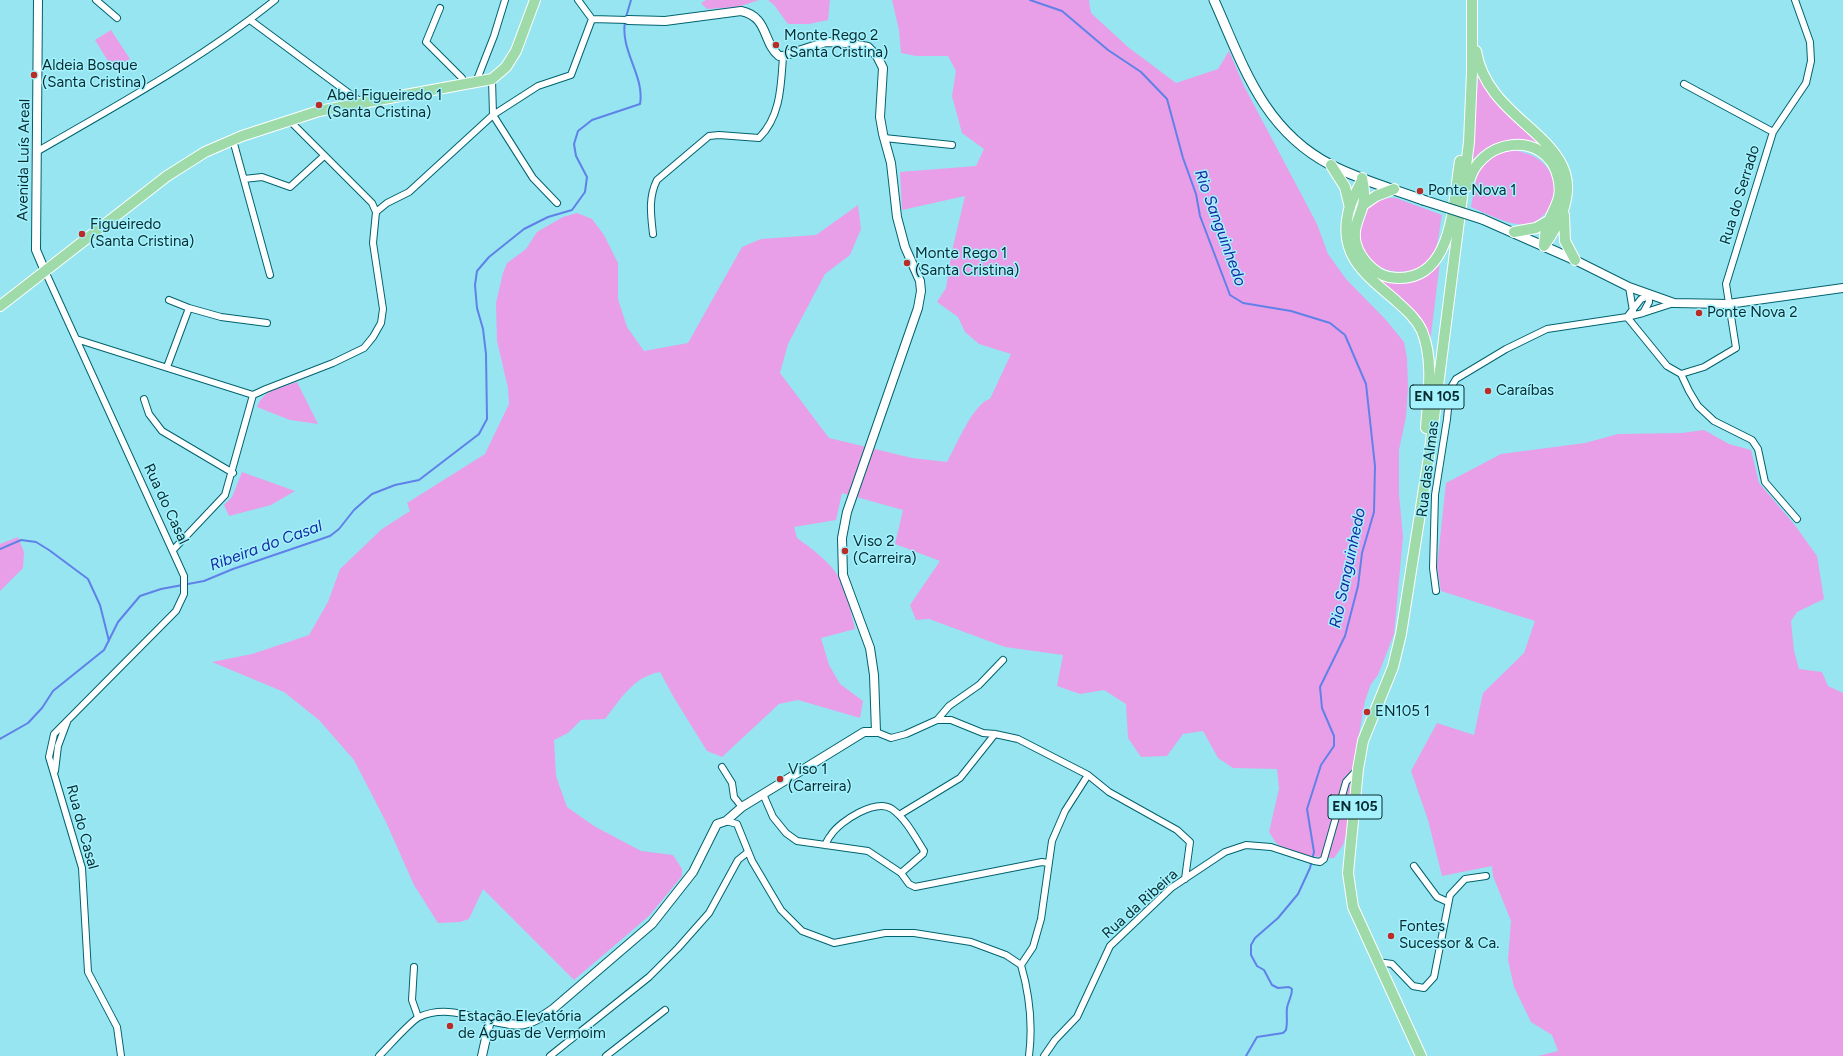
<!DOCTYPE html>
<meta charset="utf-8">
<style>
body{margin:0}
canvas{display:block;background:#96e5f1}
</style>
<canvas width="1843" height="1056"></canvas>
<script>
const ctx = document.querySelector('canvas').getContext('2d');
ctx.lineJoin = 'round';
function paint(path, color) {
  ctx.fillStyle = color;
  ctx.fill(path, 'evenodd');
}
function stroke(path, color, width, dash) {
  ctx.strokeStyle = color;
  ctx.lineWidth = width;
  ctx.lineCap = dash ? 'butt' : 'round';
  ctx.setLineDash(dash || []);
  ctx.stroke(path);
}
function drawText(font, color, halo, rows, align = 'center') {
  ctx.font = font + ' Figtree,sans-serif';
  ctx.lineWidth = 3;
  ctx.setLineDash([]);
  ctx.textBaseline = 'middle';
  ctx.strokeStyle = halo;
  ctx.fillStyle = color;
  for (const [text, x, y, turn = 0] of rows) {
    ctx.save();
    ctx.translate(x, y);
    ctx.rotate((+turn || 0) * Math.PI / 180);
    ctx.textAlign = isNaN(turn) ? turn : align;
    if (halo) ctx.strokeText(text, 0, 0);
    ctx.fillText(text, 0, 0);
    ctx.restore();
  }
}
paint(new Path2D(`
 M706,0h53l-21,7 -31,2 -6,-6z
 M768,0h62l-2,20 -19,4h-21l-14,-19z
 M892,0h197l2,13 37,34 48,36 42,-14 11,-18 15,35 73,138 11,30 18,25 40,41 18,22 3,16 1,29 -2,30 -7,33v44l4,43 -9,97 -16,41 -7,9 -6,17 -9,50 -7,74 -6,20 -9,13c-16,0 -45,-5 -58,-15 -2,-3 -5,-8 -7,-11l10,-43 -2,-20 -44,-1 -15,-10 -15,-27 -20,3 -16,22 -26,1 -13,-19 -2,-34 -22,-14 -24,4 -23,-8 6,-31 -58,-8 -76,-28 -13,1 -6,-15 30,-44 -45,-17 8,-34 -61,-17 -6,27 -42,7 3,11c13,9 33,24 41,38 9,15 13,36 17,53l-34,9 8,27 11,19 23,17 -3,17 -62,-18 -19,4 -57,53 -15,-6 -34,-55 -13,-24c-26,4 -40,28 -55,47l-24,1 -13,13 -14,7 2,36 11,31 27,19 47,25 32,4 9,14v7l-33,40 -75,64 -91,-91 -14,30 -9,3 -22,1 -24,-38 -28,-63 -32,-62 -35,-40 -35,-28 -72,-30 40,-8 57,-19 19,-33 12,-33 42,-40 28,-18 -3,-8 78,-49 24,-50 -1,-16 -11,-47 -1,-38 7,-30 4,-10 19,-14 11,-17 26,-15 14,-4 15,6 12,16 14,28v36l9,28 17,24 44,-8 54,-96 19,-8 55,-4 42,-30 3,24 -11,26 -25,19 -37,70 -8,29 49,65 83,20 35,4c8,-14 27,-60 43,-63l21,-45 -32,-10 -14,-12 -7,-15 -21,-15 9,-14 6,-37 13,-55 -63,14 -2,-38 76,-6 8,-17 -22,-16 -10,-37 4,-25 -8,-15h-32l-15,-3 -2,-23z
 M111,30l19,29 -17,10 -18,-29z
 M1478,77l65,72c-30,-12 -46,-13 -71,11z
 M1511,150c65,7 48,80 6,74 -15,-2 -32,-11 -46,-17 6,-30 4,-50 40,-57z
 M1388,198h8l46,17c-3,12 -2,27 -9,39 -23,37 -87,12 -72,-34 4,-13 15,-19 27,-22z
 M1440,262l-10,81 -54,-63c30,5 43,4 64,-18z
 M297,382l21,42 -28,-4 -33,-13c7,-18 23,-19 40,-25z
 M1704,430l25,14 22,6 8,33 35,41 23,32 7,43 -27,13 -6,9 3,30 5,18 23,3 6,14 15,7v363h-305l20,-5 -6,-16 -21,-13 -17,-35 -6,-27 3,-39 -18,-45 -1,-10 -50,10 -14,-56 -17,-49 26,-48 37,12 9,-42 41,-40 11,-32 -94,-30 -4,-24 9,-84 55,-29 84,-11 33,-9 64,-1z
 M242,472l53,19 -24,14 -42,11 -5,-11 8,-8z
 M18,537l6,15 -1,16 -23,23v-47z`), '#e99fe7');
stroke(new Path2D(`
 M1030,0l32,11 46,39 33,22 26,27 16,59 13,36 4,22 30,79 13,8 48,8 39,12 15,12 21,49 9,82 -1,46 -12,41 -4,33 -13,50 -25,51 2,21 12,28v10l-13,19 -14,44 7,43 -4,16 -12,26 -20,24 -23,20 -4,7v10l6,11 7,4 8,15 6,3 11,-1 3,2c0,8 -4,12 -5,19 -1,7 1,13 -1,22l-3,3 -26,4 -11,19
 M626,17l5,-17
 M0,549l21,-9 15,2 13,8 39,29 12,26 9,36
 M0,739l28,-16 14,-15 11,-17 51,-41 14,-28 22,-26 21,-7 43,-8 29,-12 97,-33 9,-7 15,-19 18,-16 23,-9 24,-5 60,-46 8,-15 -1,-65 -3,-25 -6,-21 -2,-23 2,-14 12,-14 35,-28 24,-12 24,-7 13,-18 2,-15 -11,-21 -2,-12 4,-13 14,-11 48,-16c5,-28 -20,-53 -15,-82`), '#5f81e8', 2);
const minor = new Path2D(`
 M96,0l21,18
 M578,0l14,19 36,1
 M440,8l-14,34 36,36 1,7
 M250,20l112,83
 M492,79l1,36 40,63 24,25
 M476,82l18,-46 11,-36
 M1684,84l89,48
 M884,138l68,7
 M233,140l37,135
 M38,151c81,-47 164,-92 237,-151
 M244,179l18,-2 28,10 34,-31
 M376,212l11,-9 22,-11 84,-77 45,-29 33,-11 21,-56
 M653,234c-2,-19 -5,-36 4,-54l52,-44 10,-1 40,3c22,-22 22,-53 24,-82
 M45,271l139,305v18l-8,17 -122,123 -5,23 33,111 6,104 29,55 4,29
 M1629,287l4,24
 M1649,296v6l-6,11 -16,4 14,-18z
 M169,300l20,8
 M1643,313l31,-10
 M76,339l177,56
 M167,367l22,-59 32,9 46,6
 M1681,374l23,-7 32,-19 -10,-64 47,-152 33,-49 5,-22 -1,-19 -15,-42
 M144,399l5,15 13,17 71,42
 M173,550l52,-55 28,-100 13,-6 67,-26 31,-15 9,-11 8,-14 2,-14 -10,-66 3,-31 -4,-9 -83,-83
 M1436,591l-3,-23 2,-73 12,-76 3,-30 6,-10 50,-30 41,-20 80,-12 40,49 14,8 8,17 9,15 16,15 38,19 6,9 7,33 32,37
 M937,720l12,-14 30,-21 24,-25
 M876,732l15,6 15,-4 31,-14h14l32,13 12,1 23,5 70,36 21,17 68,38 13,12 -5,37
 M722,767l10,16 2,14 8,10
 M55,771l3,-25 9,-24
 M763,794l10,23 13,16 11,8 71,10 33,22 8,11 6,3 127,-25 6,1
 M899,815l61,-37 35,-44
 M726,821l11,3 15,37 29,49 21,21 32,12 51,-10h29l57,9 35,13 15,10c9,31 12,59 8,91
 M825,845c2,-3 3,-7 6,-10 9,-14 45,-37 61,-26 14,10 23,28 32,42l-1,3 -22,19
 M1414,866l23,31 11,5
 M1378,962l14,2 21,22 11,2 10,-11 16,-82 15,-16 21,-3
 M1021,965l12,-18 8,-28 11,-78 13,-30 23,-36
 M414,967l-2,33 6,17
 M379,1056c9,-9 31,-34 40,-39 24,-11 47,-2 71,3
 M550,1056l99,-79 29,-29 31,-35 29,-53 10,-8
 M606,1056l59,-46
 M1044,1056l11,-16 22,-23 33,-71 61,-58 54,-36 21,-7 25,2 43,14 6,1 4,-3 22,-77 11,-12`);
const tertiary = new Path2D(`
 M38,0l-2,250 9,21
 M1575,260l54,27 45,16 54,1 115,-16
 M482,1056l8,-36c32,7 36,8 63,-11l99,-85 41,-52 24,-48 9,-3 16,-14 122,-75h12l-2,-57 -4,-27 -27,-73 -1,-37 5,-26 71,-204 3,-17 -1,-10 -15,-34 -8,-30 -6,-54 -8,-29 -3,-17 3,-49 -6,-12 -9,-9 -22,-4 -20,-1 -43,14h-4c-17,-14 -10,-39 -38,-45l-76,10 -37,-1`);
const secondary = new Path2D(`
 M1214,0c29,65 49,130 117,165 29,15 62,24 92,35
 M1482,219l93,41`);
const primary = new Path2D(`
 M1476,51c14,86 143,88 68,195
 M1331,165l14,22 5,21
 M1362,178c2,9 3,19 1,27 -4,14 -11,24 -7,39 4,14 18,30 33,33 64,11 64,-73 71,-116
 M1362,180c-5,11 -12,22 -14,34 -9,42 18,61 46,85 11,10 22,19 28,32 12,30 6,66 4,97
 M1468,186c8,-48 78,-58 90,-9 5,20 -2,27 -9,44 -4,7 -4,16 -5,24
 M1363,205l13,-9 18,-7
 M1564,215l1,26 10,19
 M1514,232l22,-4 12,-7
 M0,306l167,-130 38,-24 37,-16 77,-25 173,-32 14,-12 10,-16 19,-51
 M1421,1056l-68,-149 -5,-34 10,-104 5,-28 30,-74 8,-33 28,-177 40,-315 3,-70v-72`);
stroke(minor, '#00636e', 8);
stroke(tertiary, '#00636e', 10);
stroke(secondary, '#00636e', 11);
stroke(primary, '#fff', 12);
stroke(minor, '#fff', 6);
stroke(tertiary, '#fff', 8);
stroke(secondary, '#fff', 9);
stroke(primary, '#9edba9', 10);
const secondaryBridge = new Path2D(`
 M1423,200l59,19`);
stroke(secondaryBridge, '#00636e', 11, []);
stroke(secondaryBridge, '#fff', 9);
for (const [x, y, r, color] of [
 [776,45,4,"#bb2c27"],
 [34,75,4,"#bb2c27"],
 [319,105,4,"#bb2c27"],
 [1420,191,4,"#bb2c27"],
 [82,234,4,"#bb2c27"],
 [907,263,4,"#bb2c27"],
 [1699,313,4,"#bb2c27"],
 [1488,391,4,"#bb2c27"],
 [845,551,4,"#bb2c27"],
 [1367,712,4,"#bb2c27"],
 [780,779,4,"#bb2c27"],
 [1391,936,4,"#bb2c27"],
 [450,1026,4,"#bb2c27"]
]) {
  const dot = new Path2D();
  dot.arc(x, y, r, 0, 2 * Math.PI);
  ctx.fillStyle = color;
  ctx.fill(dot);
  stroke(dot, '#a3f2fe', 1.5);
}
for (const [x, y, w] of [
 [1437,397,54],
 [1355,807,54]
]) {
  const box = new Path2D();
  box.roundRect(x - w / 2, y - 12, w, 24, 3);
  ctx.fillStyle = '#a3f2fe';
  ctx.fill(box);
  stroke(box, '#082b2f', 1);
}
drawText('bold 14px', '#082b2f', null, [
 ["EN 105",1437,397],
 ["EN 105",1355,807]
]);
drawText('15px', '#082b2f', '#a3f2fe', [
 ["Monte Rego 2",784,36],
 ["(Santa Cristina)",784,53],
 ["Aldeia Bosque",42,66],
 ["(Santa Cristina)",42,83],
 ["Abel Figueiredo 1",327,96],
 ["(Santa Cristina)",327,113],
 ["Ponte Nova 1",1428,191],
 ["Figueiredo",90,225],
 ["(Santa Cristina)",90,242],
 ["Monte Rego 1",915,254],
 ["(Santa Cristina)",915,271],
 ["Ponte Nova 2",1707,313],
 ["Caraíbas",1496,391],
 ["Viso 2",853,542],
 ["(Carreira)",853,559],
 ["EN105 1",1375,712],
 ["Viso 1",788,770],
 ["(Carreira)",788,787],
 ["Fontes",1399,927],
 ["Sucessor & Ca.",1399,944],
 ["Estação Elevatória",458,1017],
 ["de Águas de Vermoim",458,1034]
], 'left');
drawText('15px', '#082b2f', '#a3f2fe', [
 ["Avenida Luís Areal",24,160,-89],
 ["Rua do Serrado",1740,195,-73],
 ["Rua das Almas",1428,469,-83],
 ["Rua do Casal",166,504,65],
 ["Rua do Casal",82,827,75],
 ["Rua da Ribeira",1140,904,-42]
]);
drawText('italic 16px', '#1829a1', '#a3f2fe', [
 ["Rio Sanguinhedo",1220,228,70],
 ["Ribeira do Casal",266,546,-20],
 ["Rio Sanguinhedo",1348,568,-78]
]);
</script>
